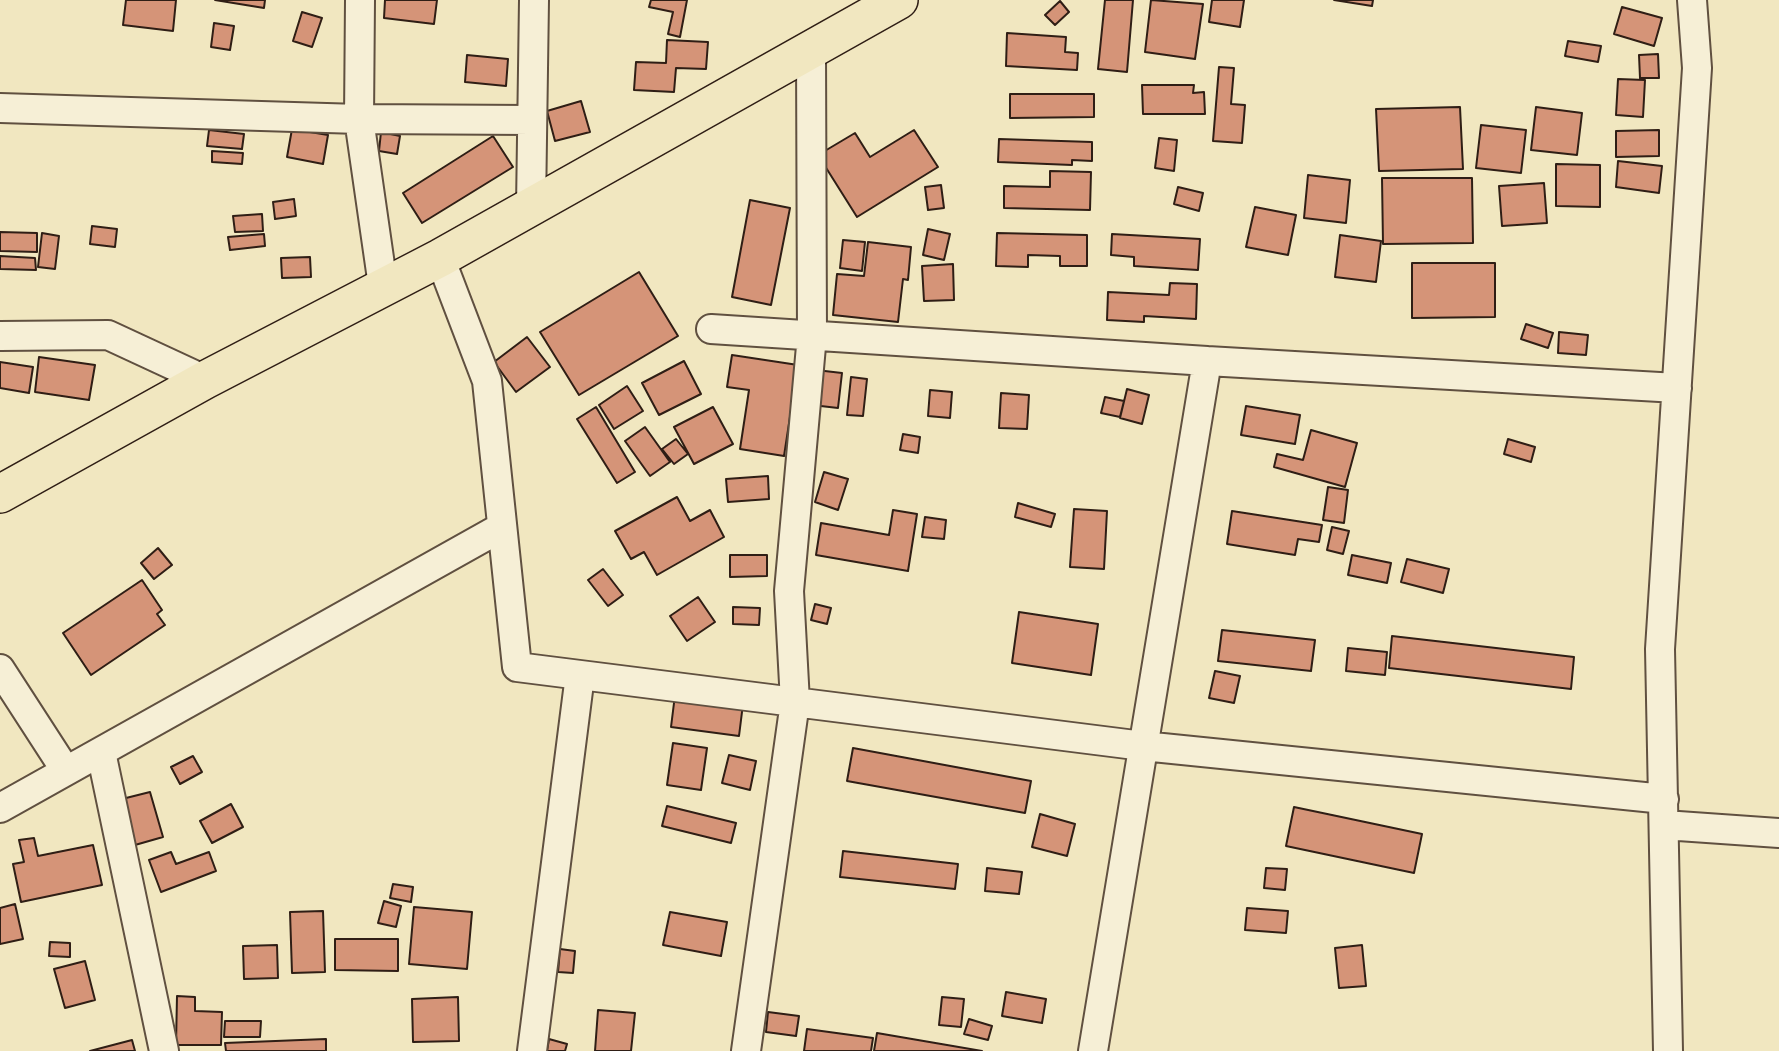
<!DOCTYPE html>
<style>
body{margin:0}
canvas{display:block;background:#f1e7c0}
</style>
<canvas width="1779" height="1051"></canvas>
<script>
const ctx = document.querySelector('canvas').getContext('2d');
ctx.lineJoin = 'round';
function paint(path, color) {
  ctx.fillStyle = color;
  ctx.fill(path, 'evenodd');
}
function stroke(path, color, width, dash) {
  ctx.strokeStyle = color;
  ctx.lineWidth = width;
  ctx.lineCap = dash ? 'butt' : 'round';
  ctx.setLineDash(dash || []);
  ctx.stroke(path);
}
const building = new Path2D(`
 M126,0h50l-3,31 -50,-6z
 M215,0h50l-1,8z
 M385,0h52l-3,24 -50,-6z
 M651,0h36l-7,37 -12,-3 5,-22 -24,-5z
 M1105,0h28l-6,72 -29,-3z
 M1151,0l52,4 -8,55 -50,-7z
 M1212,0h32l-4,27 -31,-5z
 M1334,0h39l-1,6z
 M1060,1l9,11 -14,13 -10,-10z
 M1622,7l40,11 -8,28 -40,-12z
 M302,12l20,6 -10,29 -19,-6z
 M214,23l20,3 -4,24 -19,-3z
 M1007,33l59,4 -1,15 13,1 -1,17 -71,-4z
 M667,40l41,2 -2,27 -30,-1 -2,24 -40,-2 2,-28 30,1z
 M1568,41l33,5 -3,16 -33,-6z
 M1658,54l1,24h-19l-1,-23z
 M467,55l41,4 -2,27 -41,-4z
 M1219,67l15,1 -3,36 14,1 -3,38 -29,-2z
 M1618,79l27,1 -2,37 -27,-2z
 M1142,85h52l-1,8 11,-1 1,22h-62z
 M1010,94h84v23l-84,1z
 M581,101l9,31 -35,9 -8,-30z
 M1460,107l3,62 -84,2 -3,-62z
 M1536,107l46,6 -5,42 -46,-5z
 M1481,125l45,5 -5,43 -45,-5z
 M292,129l36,6 -5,29 -36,-7z
 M209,130l35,4 -2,15 -35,-3z
 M914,130l24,37 -81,50 -39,-62 37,-22 15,24z
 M1659,130v26l-43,1v-26z
 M381,132l19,4 -3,18 -18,-3z
 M493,136l20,31 -91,56 -19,-30z
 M1159,138l18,2 -3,31 -19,-3z
 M999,139l93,3v19l-20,-1v5l-74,-3z
 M212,151l31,2 -1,11 -30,-2z
 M1618,161l44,5 -3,27 -43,-6z
 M1556,164l44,1v42l-44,-1z
 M1050,171l41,1 -1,38 -86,-2v-22l46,1z
 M1308,175l42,5 -4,43 -42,-5z
 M1382,178h90l1,65 -90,1z
 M1544,183l3,40 -45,3 -3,-40z
 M941,185l3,23 -16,2 -3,-23z
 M1178,187l25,6 -4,18 -25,-7z
 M294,199l2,17 -21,3 -2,-17z
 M750,200l40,8 -19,97 -39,-8z
 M1255,207l41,8 -8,40 -42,-8z
 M262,214l1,17 -28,1 -2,-16z
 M92,226l25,3 -2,18 -25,-3z
 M928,229l22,5 -6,26 -21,-5z
 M0,232l37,1v19l-37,-1z
 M42,233l17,3 -4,33 -17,-2z
 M997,233l90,2v31h-27v-10l-32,-1v12l-32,-1z
 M264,234l1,12 -35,4 -2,-13z
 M1112,234l88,5 -2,31 -64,-4v-9l-23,-2z
 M1340,235l41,6 -5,41 -41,-5z
 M843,240l22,2 -3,29 -22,-3z
 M868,242l43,5 -3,33 -5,-1 -5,43 -65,-7 4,-41 27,2z
 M0,256l35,2 1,12 -36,-1z
 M310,257l1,20 -29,1 -1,-20z
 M1412,263h83v54l-83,1z
 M953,264l1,36 -30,1 -2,-35z
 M639,272l39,64 -99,59 -39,-63z
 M1170,283l27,1 -1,35 -52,-3v6l-37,-2 1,-28 61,3z
 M1526,324l27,9 -5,15 -27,-9z
 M1559,332l29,3 -2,20 -28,-2z
 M527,337l23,30 -34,25 -22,-30z
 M732,355l66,10 -14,91 -44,-7 9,-59 -22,-3z
 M39,357l56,8 -6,35 -54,-8z
 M684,361l17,33 -42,21 -17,-32z
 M0,362l33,5 -4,26 -29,-5z
 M816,370l26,3 -4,35 -26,-3z
 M851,377l16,2 -4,37 -16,-1z
 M627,386l16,25 -29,18 -15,-24z
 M1127,389l22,6 -7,29 -22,-6z
 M930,390l22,2 -2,26 -22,-2z
 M1001,393l28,2 -2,34 -28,-1z
 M1105,397l19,4 -4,16 -19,-4z
 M1246,406l54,9 -5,29 -54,-9z
 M596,407l39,65 -18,11 -40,-64z
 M713,407l20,37 -39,20 -20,-37z
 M645,427l25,35 -20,14 -25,-35z
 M1311,430l46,13 -12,44 -71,-20 3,-13 26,6z
 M903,434l17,3 -2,16 -18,-3z
 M676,439l12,15 -14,10 -12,-15z
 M1508,439l27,8 -4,15 -27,-8z
 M824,472l24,7 -10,31 -23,-8z
 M768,476l1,23 -41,3 -2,-23z
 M1328,487l20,3 -4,33 -21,-3z
 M677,497l13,24 20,-11 14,27 -67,38 -13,-23 -13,7 -16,-28z
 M1018,503l37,11 -4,13 -36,-10z
 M1074,509l33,2 -3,58 -34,-2z
 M893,510l24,4 -9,57 -92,-16 5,-32 68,12z
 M1232,511l90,14 -3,17 -21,-3 -3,16 -68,-11z
 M925,517l21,3 -2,19 -22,-2z
 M1332,527l17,4 -6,23 -16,-4z
 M158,548l14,17 -18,14 -13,-16z
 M730,555h37v21l-37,1z
 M1352,555l39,8 -4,20 -39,-8z
 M1407,559l42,10 -6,24 -42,-11z
 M603,569l20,26 -15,11 -20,-26z
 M142,580l20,30 -5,4 8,11 -74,50 -28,-42z
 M698,597l17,25 -28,19 -17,-25z
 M815,604l16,4 -4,16 -16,-4z
 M733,607l27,1 -1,17 -26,-1z
 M1019,612l79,12 -7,51 -79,-12z
 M1222,630l93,10 -4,31 -93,-10z
 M1392,636l182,21 -3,32 -182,-21z
 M1348,648l39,4 -2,23 -39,-4z
 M1215,671l25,5 -6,27 -25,-5z
 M675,695l68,9 -4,32 -68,-9z
 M673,743l34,5 -6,42 -34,-5z
 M853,748l178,33 -6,32 -178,-32z
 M729,755l27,6 -6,29 -28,-7z
 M193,756l9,16 -22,12 -9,-17z
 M150,792l13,45 -28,8 -13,-46z
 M231,804l12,23 -31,16 -12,-22z
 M667,806l69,17 -5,20 -69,-17z
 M1294,807l128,27 -8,39 -128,-27z
 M1040,814l35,10 -8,32 -35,-9z
 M34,838l4,18 55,-11 9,40 -81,17 -8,-38 11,-2 -5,-22z
 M843,851l115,13 -3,25 -115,-12z
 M171,852l5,12 33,-12 7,19 -55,21 -12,-32z
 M987,868l35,4 -3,22 -34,-3z
 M1266,868l21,1 -2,21 -21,-2z
 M393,884l20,3 -2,15 -21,-4z
 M384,901l17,5 -5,21 -18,-4z
 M15,904l8,35 -23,5v-36z
 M414,907l58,5 -5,57 -58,-5z
 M1247,908l41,3 -2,22 -41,-3z
 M323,911l2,61 -33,1 -2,-61z
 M670,912l57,10 -6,34 -58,-11z
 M335,939h63v32l-63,-1z
 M50,942l20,1v14l-21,-1z
 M277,945l1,33 -34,1 -1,-33z
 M1362,945l4,41 -27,2 -4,-40z
 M560,949l15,2 -2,22 -15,-1z
 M85,961l10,39 -30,8 -11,-39z
 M1006,992l40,7 -4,24 -40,-7z
 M177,996l18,1v14l27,1 -1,33h-45z
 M458,997l1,44 -46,1 -1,-43z
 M942,997l22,2 -3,28 -22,-2z
 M598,1010l37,3 -4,38h-36z
 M768,1012l31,4 -3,20 -30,-4z
 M969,1019l23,7 -4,14 -24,-6z
 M225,1021h36l-1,16h-36z
 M807,1029l66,9 -2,13h-67z
 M877,1033l105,18h-108z
 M326,1039v12h-100l-1,-8z
 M549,1039l18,5 -2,7h-18z
 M132,1040l3,11h-45z`);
paint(building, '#d59478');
stroke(building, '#2f1e15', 2);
const minor = new Path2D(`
 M360,0l-1,119 24,167
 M0,108l359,11 172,1
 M531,207l3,-207
 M440,258l47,123 30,286 626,79 521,53
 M711,329l496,32
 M0,336l108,-1 97,45
 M0,669l66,102
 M101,752l63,299
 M0,808l502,-281
 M1664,825l115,8
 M532,1051l48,-376
 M746,1051l49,-349 -6,-111 23,-256 -1,-285
 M1093,1051l114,-690 470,27
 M1668,1051l-8,-402 37,-581 -5,-68`);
const major = new Path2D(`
 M0,494l205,-114 235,-122 459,-258`);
stroke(minor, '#605040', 32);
stroke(major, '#2f1e15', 40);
stroke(minor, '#f6efd6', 28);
stroke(major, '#f1e7c0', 37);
</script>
